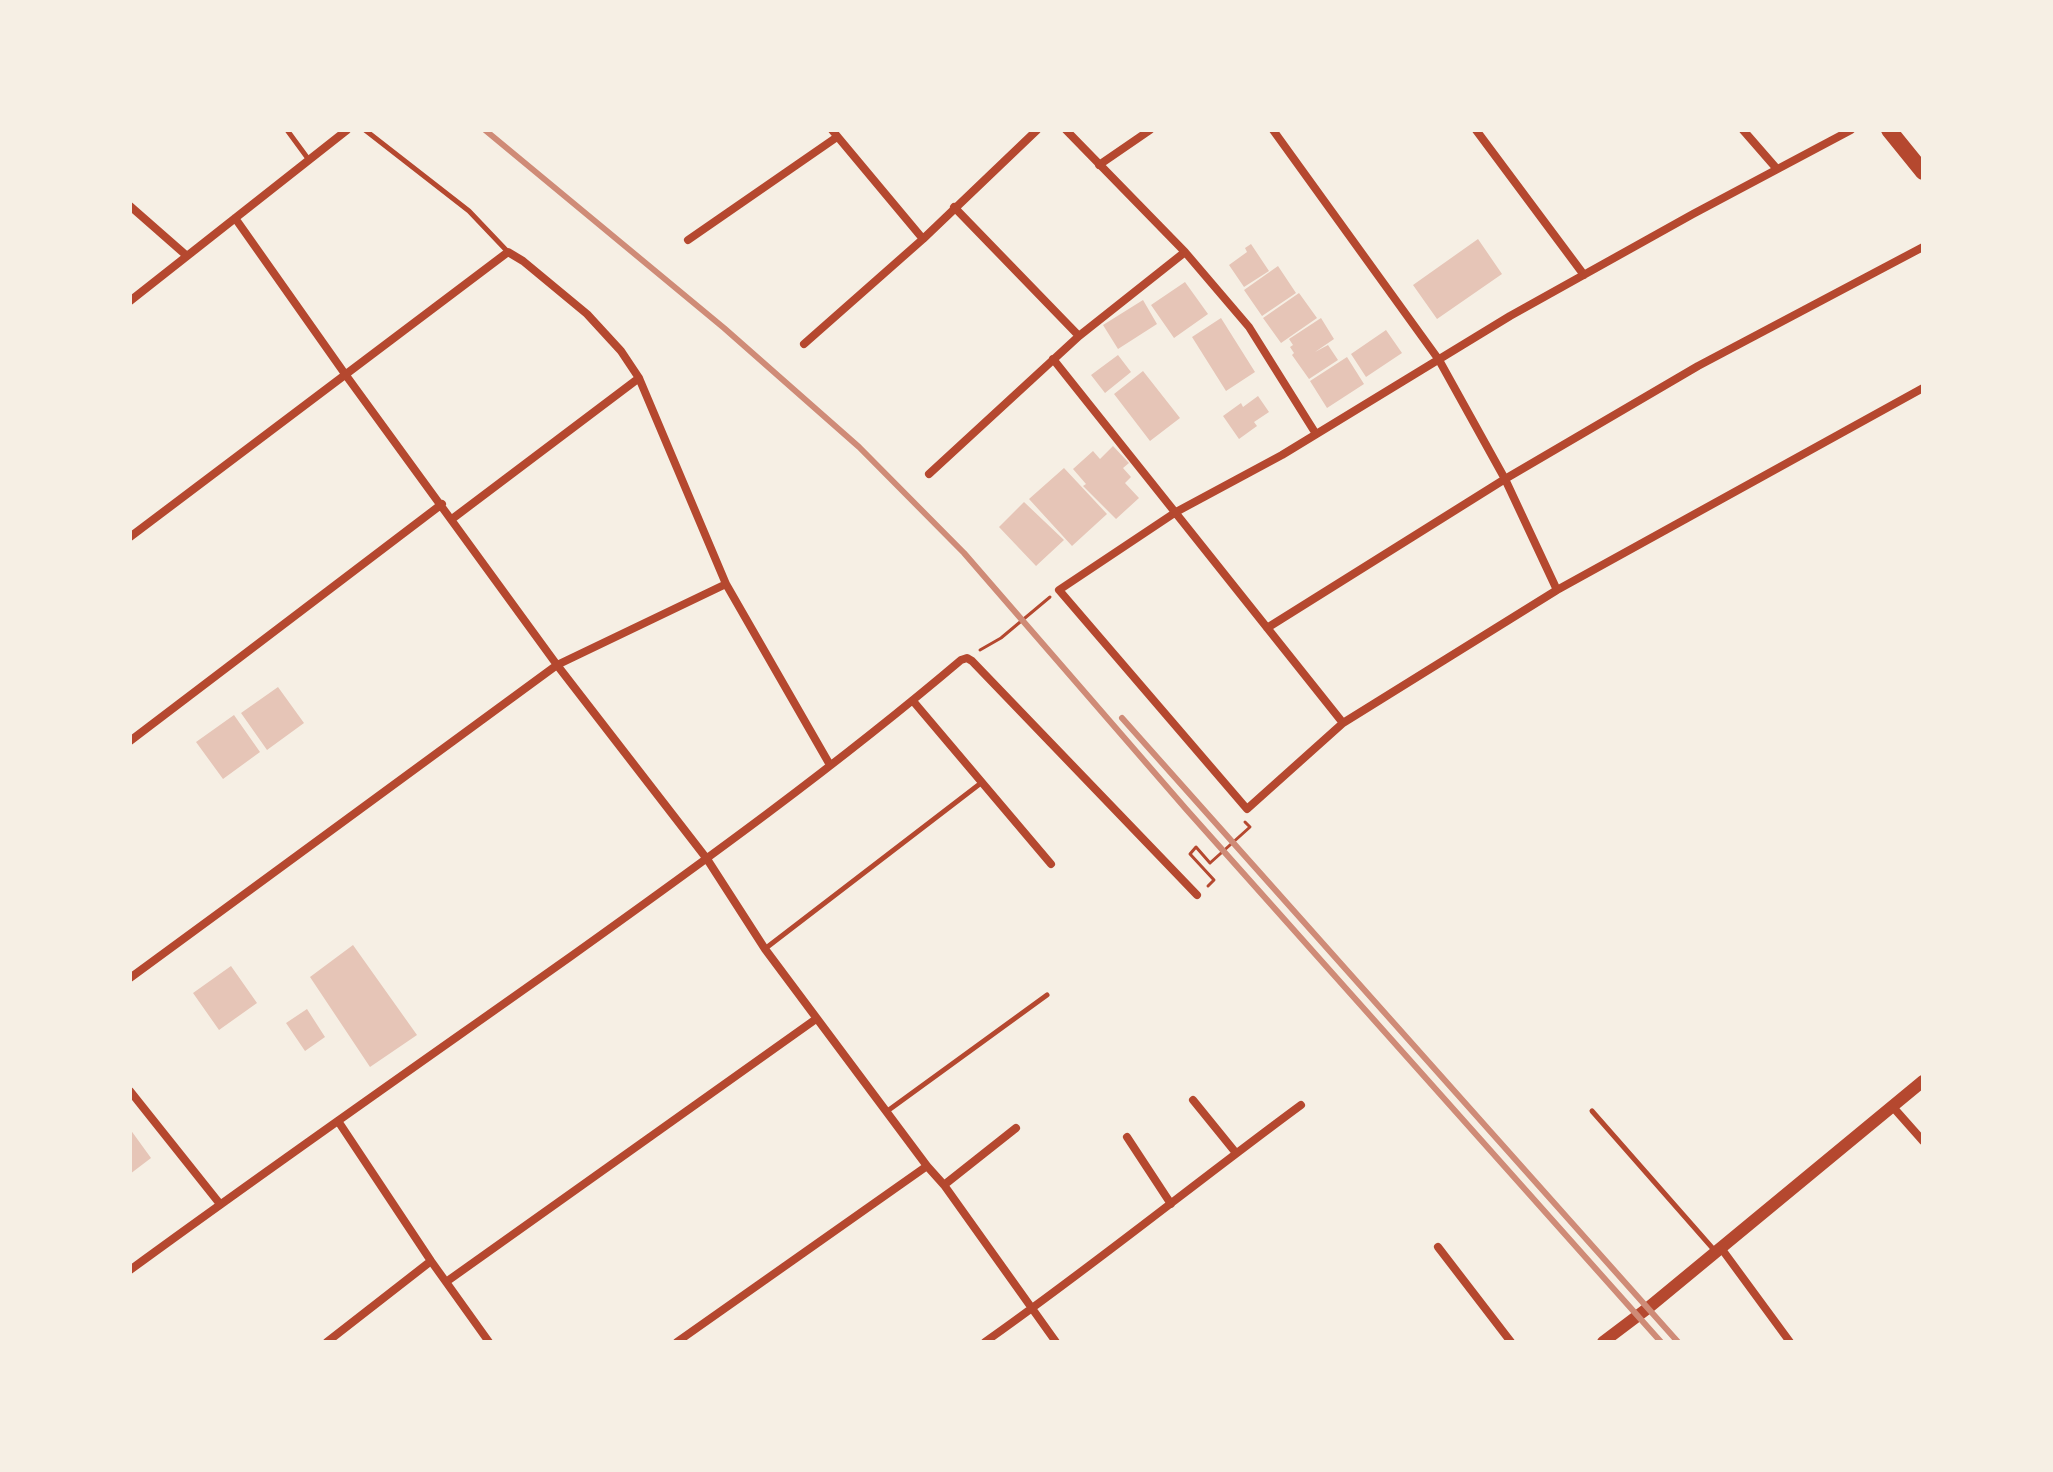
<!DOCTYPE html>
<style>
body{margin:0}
#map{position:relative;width:2053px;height:1472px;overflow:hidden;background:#f6efe4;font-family:"IBM Plex Sans",sans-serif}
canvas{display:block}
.frame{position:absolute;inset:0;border:132px solid #f6efe4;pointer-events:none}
</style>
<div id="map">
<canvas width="2053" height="1472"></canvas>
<div class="frame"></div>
</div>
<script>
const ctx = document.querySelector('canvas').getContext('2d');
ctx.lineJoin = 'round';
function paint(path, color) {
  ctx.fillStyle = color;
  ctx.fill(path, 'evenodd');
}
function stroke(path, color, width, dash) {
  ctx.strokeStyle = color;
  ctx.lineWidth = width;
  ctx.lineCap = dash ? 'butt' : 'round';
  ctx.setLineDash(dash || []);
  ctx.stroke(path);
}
paint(new Path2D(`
 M1478,239l24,35 -65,45 -24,-34z
 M1251,244l18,27 -25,16 -15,-22 18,-13 -2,-4z
 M1278,266l18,27 -34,23 -18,-26z
 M1185,282l23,32 -34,24 -23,-33z
 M1299,293l18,25 -36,25 -18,-25z
 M1143,300l14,24 -39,25 -15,-24z
 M1221,318l34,54 -29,19 -34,-54z
 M1321,318l13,21 -19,13 13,-7 10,15 -29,19 -17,-24 2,-2 -4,-6 3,-2 -4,-6z
 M1386,330l16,23 -36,24 -15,-23z
 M1118,355l13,17 -26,21 -14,-18z
 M1347,357l17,27 -37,24 -17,-27z
 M1143,371l37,47 -30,23 -36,-47z
 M1258,396l11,16 -15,10 3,4 -18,13 -16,-23 18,-13 2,4z
 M1113,446l16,17 -6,5 8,9 -6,6 14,15 -23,21 -33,-33 3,-2 -13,-15 20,-18 7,8z
 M1064,468l43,46 -35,32 -43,-47z
 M1024,502l40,38 -28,26 -37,-39z
 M278,687l26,36 -37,27 -26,-37z
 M234,715l26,37 -37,27 -27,-37z
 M353,945l64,90 -47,32 -60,-90z
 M231,966l26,37 -38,27 -26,-37z
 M307,1009l18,28 -20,14 -19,-28z
 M130,1129l21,29 -21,16z`), '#e6c5b7');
stroke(new Path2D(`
 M980,650l21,-12 49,-41
 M1208,886l6,-6 -24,-26 6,-7 14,16 40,-36 -5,-5`), '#b5482f', 3);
stroke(new Path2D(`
 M287,130l22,30
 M365,130l104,81 39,41
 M766,948l215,-165
 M1592,1111l123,140
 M886,1112l161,-117`), '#b5482f', 5);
stroke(new Path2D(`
 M832,130l91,109
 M1066,130l119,122 64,75 67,107
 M1273,130l166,230 66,119 52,111
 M1476,130l108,145
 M1743,130l34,39
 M1851,130l-158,84 -183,102 -228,139 -106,57 -117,78 188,219 96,-86 214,-133 366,-202
 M1099,165l51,-35
 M130,206l57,50
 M954,207l125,129
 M235,218l110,156 212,291 150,194 58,90 162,217 17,19 112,157
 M688,240l149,-103
 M130,301l217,-171
 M804,344l119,-105 114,-109
 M1053,359l290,364
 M929,474l150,-138 106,-84
 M452,519l187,-141
 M130,537l378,-285 15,9 64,53 34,37 18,27 87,206 104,181
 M1267,628l238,-149 193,-113 225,-119
 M913,701l138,163
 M130,741l312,-237
 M130,978l427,-313 169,-81
 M130,1091l90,113
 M1193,1100l43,53
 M1892,1106l31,35
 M338,1121l93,140 58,81
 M1127,1137l44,67
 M944,1185l72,-57
 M1438,1247l73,95
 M1721,1248l69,94
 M130,1270c145,-106 293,-209 440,-313 133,-95 266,-191 391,-297l6,-2 5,3 225,234
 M446,1282l370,-263
 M327,1342l104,-81
 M677,1342l250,-176
 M985,1342c108,-76 210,-159 316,-237`), '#b5482f', 8);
stroke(new Path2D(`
 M1603,1342l45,-34 275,-227`), '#b5482f', 12);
stroke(new Path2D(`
 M1889,130l34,42`), '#b5482f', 16);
stroke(new Path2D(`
 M485,130l239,198 135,119 105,106 222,256 475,533
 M1122,718l556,624`), '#cf8b77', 6);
</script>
